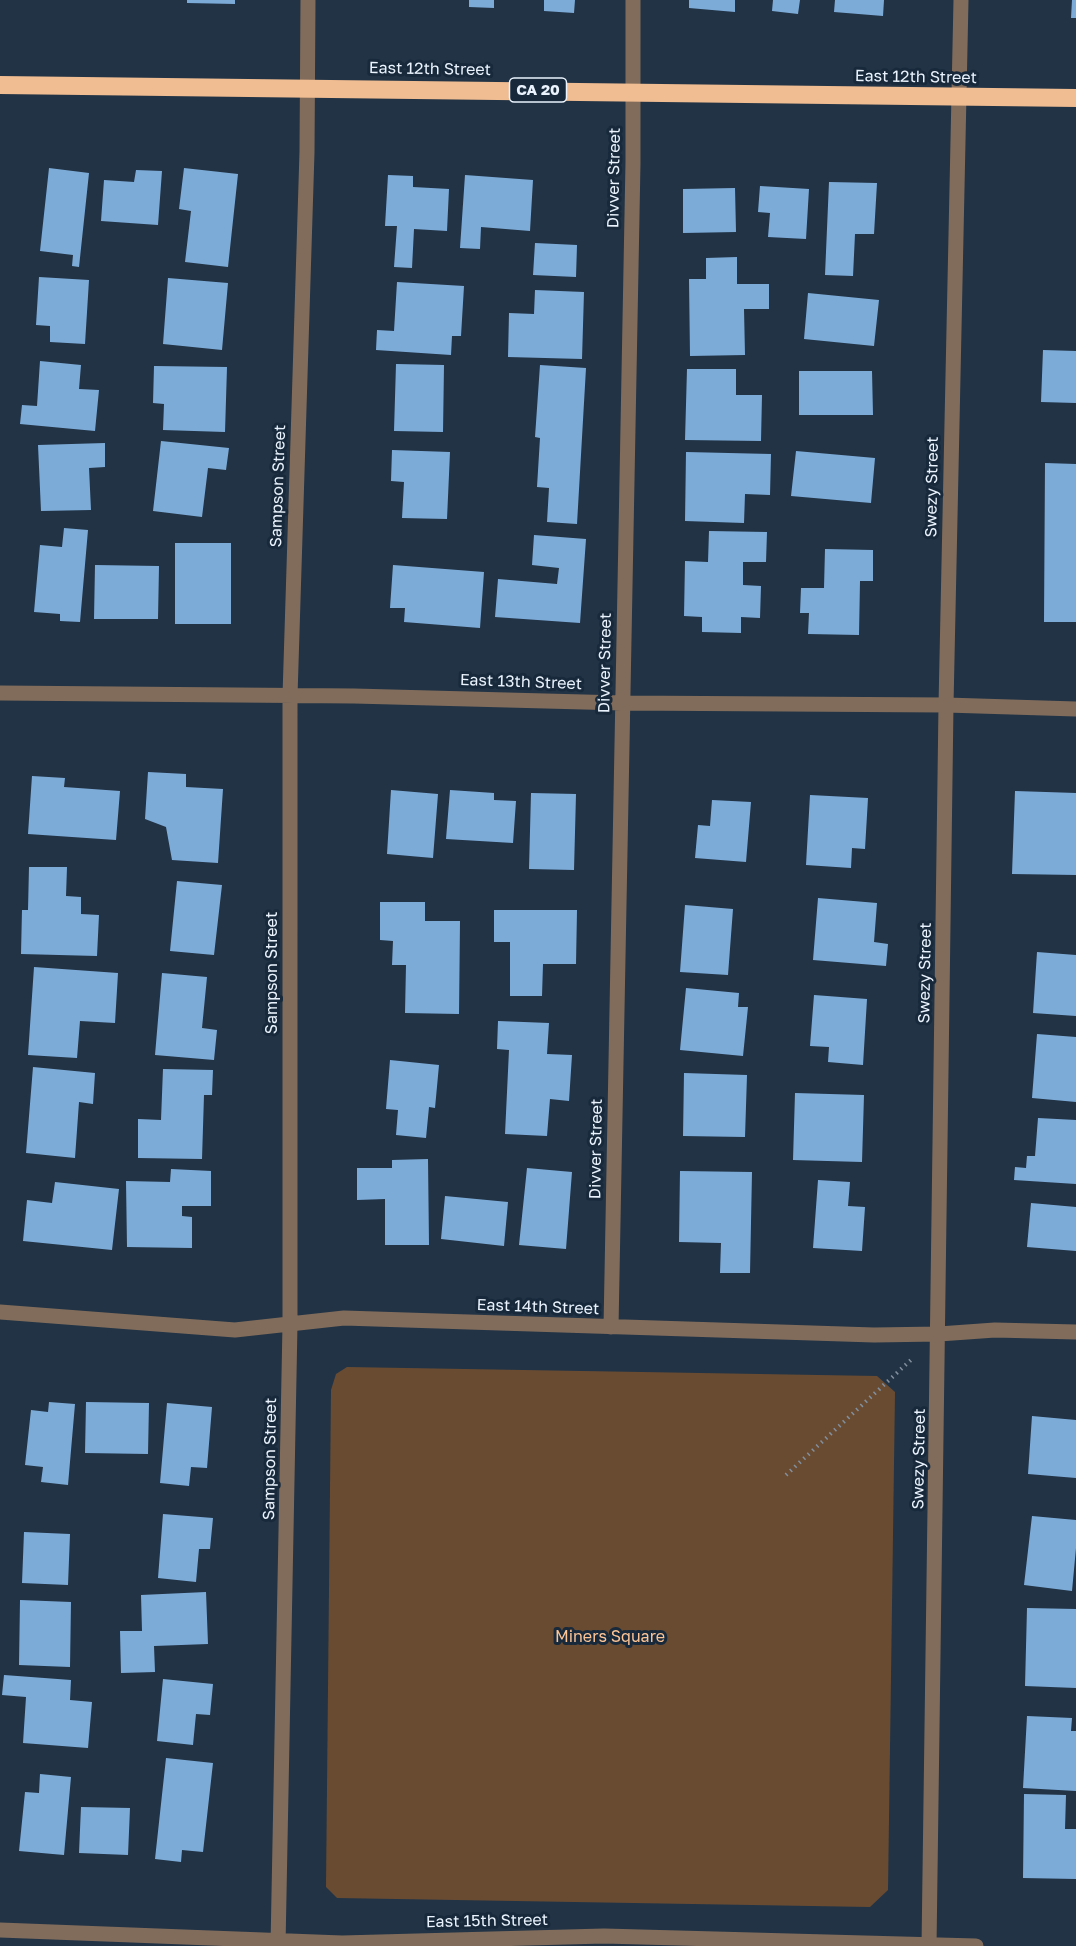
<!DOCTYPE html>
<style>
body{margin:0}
canvas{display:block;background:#213345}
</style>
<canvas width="1076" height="1946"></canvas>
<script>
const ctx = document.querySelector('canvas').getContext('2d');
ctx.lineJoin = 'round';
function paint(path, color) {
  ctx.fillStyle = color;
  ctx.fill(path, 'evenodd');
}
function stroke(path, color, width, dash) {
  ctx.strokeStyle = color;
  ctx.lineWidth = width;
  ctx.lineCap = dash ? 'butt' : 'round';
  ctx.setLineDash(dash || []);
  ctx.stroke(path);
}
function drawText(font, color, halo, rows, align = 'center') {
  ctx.font = font + ' "Golos Text",sans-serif';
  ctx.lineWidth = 6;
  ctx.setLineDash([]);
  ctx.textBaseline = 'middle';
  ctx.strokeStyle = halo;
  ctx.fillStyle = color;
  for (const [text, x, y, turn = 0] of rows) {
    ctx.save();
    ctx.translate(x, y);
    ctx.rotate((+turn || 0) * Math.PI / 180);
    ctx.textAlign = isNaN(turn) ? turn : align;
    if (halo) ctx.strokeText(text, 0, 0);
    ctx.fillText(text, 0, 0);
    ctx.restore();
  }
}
paint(new Path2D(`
 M347,1367l530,9 18,16 -7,498 -18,17 -533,-9 -11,-11 5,-497 5,-16z`), '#694b32');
paint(new Path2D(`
 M187,0h48v4l-48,-1z
 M469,0h25v8l-25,-1z
 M544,0h31l-1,13 -30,-2z
 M689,0h46v12l-46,-4z
 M773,0h27l-2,14 -26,-3z
 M835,0h49l-1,16 -49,-4z
 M1072,0h4v18h-5z
 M49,168l40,5 -10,94 -7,-1 1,-11 -33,-4z
 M184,168l54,6 -10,93 -43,-5 6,-51 -12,-2z
 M136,170l26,1 -4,54 -57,-4 3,-41 30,2z
 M388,175l25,1v11l36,2 -2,42 -33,-2 -2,39 -18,-1 3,-41h-12z
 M465,175l68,5 -3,51 -49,-4 -1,22 -20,-1z
 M829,182l48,1 -3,51h-19l-2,42 -28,-1z
 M760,186l49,3 -3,50 -38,-2 2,-24 -12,-1z
 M735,188l1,44 -53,1v-44z
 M535,243l42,2 -1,32 -43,-2z
 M737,257v27h32v25h-25l1,46 -55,1 -1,-77h17v-21z
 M39,277l50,3 -4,64 -35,-2v-16l-14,-1z
 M168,278l60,5 -6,67 -59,-6z
 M397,282l67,4 -3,50h-9l-1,19 -75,-5 1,-20 17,1z
 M535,290l49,2 -2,67 -74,-2 1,-44 25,1z
 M808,293l71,7 -5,46 -70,-7z
 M1043,350l33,1v52l-35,-1z
 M40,361l41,4 -2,24 20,1 -4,41 -75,-7 2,-19 15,1z
 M396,364l48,1 -1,67 -49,-1z
 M540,365l46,3 -9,156 -30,-2 2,-34 -12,-1 3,-49 -5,-1z
 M154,366l73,1 -2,65 -62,-2 1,-26 -11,-1z
 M687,369h49v26h26l-1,46 -76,-1z
 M799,371h73l1,44h-74z
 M161,441l68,7 -3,22 -18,-2 -6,49 -49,-6z
 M105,443v24l-16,1 2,42 -50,1 -3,-66z
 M392,450l58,2 -3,67 -45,-1 2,-36 -13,-1z
 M796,451l79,7 -4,45 -80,-7z
 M686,452l85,2 -1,41 -25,-1 -1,29 -59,-2z
 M1045,463l31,1v158h-32z
 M64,528l24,2 -8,92 -20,-1v-7l-26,-2 6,-67 22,2z
 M709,531l58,1 -1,30h-23v23l18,1 -1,32 -19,-1v16l-39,-1v-15l-18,-1 1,-55 23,1z
 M534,535l52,4 -6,84 -85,-6 3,-38 59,5 2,-16 -27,-3z
 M175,543h56v81h-56z
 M825,549l48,1v31h-13l-1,54 -51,-1 1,-21h-9l1,-25h23z
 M95,565l64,1 -1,53h-64z
 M393,565l91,7 -4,56 -76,-6 1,-14h-15z
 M148,772l38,2v13l37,2 -5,74 -46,-3 -6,-33 -21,-8z
 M32,776l33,2 -1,9 56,4 -4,49 -88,-6z
 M391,790l47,4 -5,64 -46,-4z
 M450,790l44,3v7l22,1 -3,42 -67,-4z
 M1015,791l61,2v82l-64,-1z
 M531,793l45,1 -2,76 -45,-1z
 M810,795l58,3 -3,51 -13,-1 -1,20 -45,-3z
 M712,800l39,2 -5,60 -51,-4 3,-33 12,1z
 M29,867h38l-1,29 15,1v17l18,1 -2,41 -76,-2 1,-44h6z
 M177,881l45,4 -8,70 -44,-4z
 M818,898l59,5 -3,39 14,2 -2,22 -73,-6z
 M380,902h45v19h35l-1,93 -54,-1 1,-48h-14l1,-24 -13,-1z
 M685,905l48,4 -5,66 -48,-3z
 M494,910h83l-1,54h-33l-1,32h-32v-54h-16z
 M1037,952l39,3v61l-43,-3z
 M34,967l84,6 -3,50 -35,-2 -3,37 -49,-3z
 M162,973l45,4 -5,51 15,2 -3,30 -59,-5z
 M686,988l53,5 -1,14h10l-5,49 -63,-6z
 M814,995l53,4 -4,66 -35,-3 1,-15 -19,-1z
 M498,1021l51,2 -2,31 25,1 -3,46 -19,-2 -3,37 -42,-2 4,-84 -12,-1z
 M1037,1034l39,3v65l-44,-4z
 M390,1060l49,5 -4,43 -6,-1 -3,31 -30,-3 2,-25 -12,-1z
 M33,1067l62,6 -2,31 -14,-2 -4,56 -49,-5z
 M163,1069l50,1 -1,25h-8l-2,64 -64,-1v-39l23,1z
 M684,1073l63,2 -2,62 -62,-1z
 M795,1093l69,2 -2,67 -69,-2z
 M1038,1118l38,2v64l-62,-4 1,-13 11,1 1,-12h8z
 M428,1159l1,86h-44v-46l-28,1v-32h35v-8z
 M527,1168l45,4 -6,77 -47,-4z
 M171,1169l40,2v35h-29v10l10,1v31l-65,-1 -1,-66 44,1z
 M680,1171l72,1 -2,101h-30l1,-30 -42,-1z
 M818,1180l32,2 -2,24 17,1 -3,44 -49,-3z
 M55,1182l64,7 -7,61 -89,-9 4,-41 25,3z
 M445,1196l63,6 -4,44 -63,-7z
 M1031,1203l45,4v44l-49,-4z
 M49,1402l26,2 -7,81 -27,-3 2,-15 -18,-2 6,-55 17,2z
 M86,1402l63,1 -1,51 -63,-1z
 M167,1403l45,4 -5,61 -16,-1 -2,19 -29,-3z
 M1032,1416l44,4v58l-48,-4z
 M163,1514l50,4 -3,31h-11l-3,33 -38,-4z
 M1032,1516l44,4v28l-4,43 -48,-6z
 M24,1532l46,2 -2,51 -46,-2z
 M206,1592l2,52 -54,2 1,26 -34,1 -1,-42h22l-1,-36z
 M20,1600l51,2 -1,65 -51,-2z
 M1027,1608l49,1v79l-51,-2z
 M4,1675l67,5 -1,20 22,2 -4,46 -65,-5 3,-46 -24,-2z
 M163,1679l50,5 -3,31 -14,-1 -3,31 -36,-4z
 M1027,1716l45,2 -1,13h5v60l-53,-3z
 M166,1758l47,5 -10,89 -21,-2 -1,12 -26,-3z
 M40,1774l31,3 -7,78 -45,-4 6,-59 14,1z
 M1024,1794l42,1 -1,34h11v50l-53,-1z
 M81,1807l49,1 -2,47 -49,-2z`), '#7dabd8');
stroke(new Path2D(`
 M786,1475l126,-116`), '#828f9d', 4, [1.5, 4.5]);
stroke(new Path2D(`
 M0,693l354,3 268,7 324,2 130,4
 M0,1312l235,18 109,-12 530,17 65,-1 56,-4 81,2
 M611,1327l22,-1165v-162
 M0,1930l342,13 262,-7 372,10
 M278,1946l12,-622v-628l17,-544 1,-152
 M929,1946l17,-1241 15,-705`), '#816c5b', 15);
stroke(new Path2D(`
 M0,85l1076,13`), '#f0bc91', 18);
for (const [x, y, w] of [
 [538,90,57]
]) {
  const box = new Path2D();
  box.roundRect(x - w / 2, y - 12, w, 24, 4.5);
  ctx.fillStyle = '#17293b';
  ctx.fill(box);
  stroke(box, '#eaf3fd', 1.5);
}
drawText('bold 15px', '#eaf3fd', null, [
 ["CA 20",538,90]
]);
drawText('16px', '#eaf3fd', '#17293b', [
 ["East 12th Street",430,69,1],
 ["East 12th Street",916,77,1],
 ["Divver Street",614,178,-89],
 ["Sampson Street",278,486,-88],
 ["Swezy Street",932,487,-89],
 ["Divver Street",605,663,-89],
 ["East 13th Street",521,682,2],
 ["Sampson Street",272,973,-90],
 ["Swezy Street",925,973,-89],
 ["Divver Street",596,1149,-89],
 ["East 14th Street",538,1307,2],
 ["Sampson Street",270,1459,-89],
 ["Swezy Street",919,1459,-89],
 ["East 15th Street",487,1921,-1]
]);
drawText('16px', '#fdc495', '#17293b', [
 ["Miners Square",610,1637]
]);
</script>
